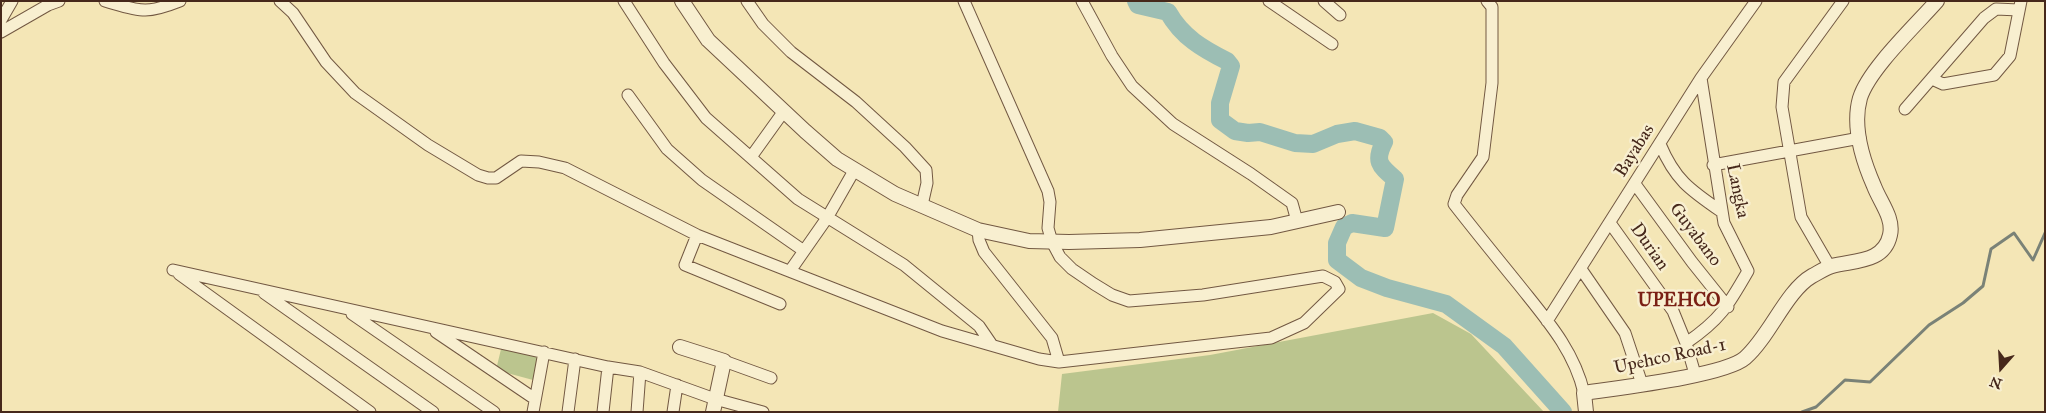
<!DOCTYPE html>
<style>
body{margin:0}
#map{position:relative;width:2046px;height:413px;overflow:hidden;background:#f4e6b6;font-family:"IM FELL Great Primer",serif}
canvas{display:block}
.frame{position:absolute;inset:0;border:2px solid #46281b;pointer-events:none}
.north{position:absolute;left:1976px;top:343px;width:50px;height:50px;-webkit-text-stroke:4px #f8efd0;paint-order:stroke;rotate:199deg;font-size:14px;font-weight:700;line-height:20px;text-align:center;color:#46281b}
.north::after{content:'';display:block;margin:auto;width:18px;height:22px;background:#46281b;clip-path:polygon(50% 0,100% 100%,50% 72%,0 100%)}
</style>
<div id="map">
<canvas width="2046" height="413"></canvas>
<div class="frame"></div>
<div class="north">N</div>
</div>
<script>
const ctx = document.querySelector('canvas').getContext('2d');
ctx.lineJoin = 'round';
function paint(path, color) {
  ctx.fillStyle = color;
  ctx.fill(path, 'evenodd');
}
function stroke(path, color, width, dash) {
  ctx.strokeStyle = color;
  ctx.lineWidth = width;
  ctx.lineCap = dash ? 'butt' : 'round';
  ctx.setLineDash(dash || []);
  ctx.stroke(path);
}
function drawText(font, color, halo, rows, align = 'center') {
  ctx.font = font + ' "IM FELL Great Primer",serif';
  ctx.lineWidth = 5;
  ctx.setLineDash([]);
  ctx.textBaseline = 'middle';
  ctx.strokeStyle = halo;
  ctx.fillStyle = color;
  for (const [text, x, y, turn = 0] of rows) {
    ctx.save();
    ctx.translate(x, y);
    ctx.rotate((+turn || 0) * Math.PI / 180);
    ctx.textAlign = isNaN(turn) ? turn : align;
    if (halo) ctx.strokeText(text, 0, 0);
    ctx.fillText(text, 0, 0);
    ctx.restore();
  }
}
paint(new Path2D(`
 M1433,313l38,21 73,78h-486l4,-38 148,-19z
 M502,345l38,10 -7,25 -37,-10z`), '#bbc58e');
stroke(new Path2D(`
 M1802,412l14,-5 29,-27 25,2 59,-57 34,-22 20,-17 8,-37 23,-16 19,27 12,-27`), '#7a8277', 3);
stroke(new Path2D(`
 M1136,1l2,4 30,7c14,25 35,37 59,49l4,5 -11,37v17l15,11 13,2 12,-1 35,11 18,1 24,-10 18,-3 25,7 4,4c-10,20 -4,24 11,37l-10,49 -33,-5 -8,4 -7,16v17l24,18 26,10 59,16 58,42 59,66`), '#9cbeb4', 18);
const minor = new Path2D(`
 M105,1c35,10 40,14 75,0
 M280,1l13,12 33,49 29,31 73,52 50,30 10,3h8l25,-17 18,1 26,6 132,67 28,11 217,85 97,28 20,3 212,-24 33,-15 35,-34 -4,-7 -12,-6 -120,19 -74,6 -17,-6 -18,-11 -22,-15 -12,-12 -8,-15 -4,-14 2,-26 -2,-11 -84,-190
 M624,1l40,62 42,55 92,81 106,66 75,61 13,19
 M747,1l16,23 28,28 65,50 49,45 21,23 1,13 -5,22
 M1082,1l30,55 20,30 41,38 78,50 41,29 5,18
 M1269,1l63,43
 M1324,1l16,14
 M1487,1l5,6v76l-9,74 -26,38 -3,9c21,27 43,54 65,81 27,34 55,65 65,108
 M1,20l11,-19
 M1,32l47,-27 11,-4
 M1932,79l11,5 51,-9 16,-19 11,-55
 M628,95l39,54 35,31 102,71
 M1905,109l79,-91 12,-9 23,1
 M1660,144c15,36 30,46 62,68
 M751,157l33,-46
 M1713,165l147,-27
 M1635,184l57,78 36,45
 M1610,223l63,88 13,32 9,31
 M978,230l1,10 5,12 68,86 7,24
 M697,235l-12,30 95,39
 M1830,267l-29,-50 -19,-110 2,-25 59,-81
 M1581,269l44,64 17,51
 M173,270l435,97 32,5 75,27 48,13
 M790,271l37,-53 28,-49
 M179,274l191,138
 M264,293l169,119
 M352,314l142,98
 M1547,321l154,-243 55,-77
 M436,332l99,67
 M1686,343c34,-23 42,-37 62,-72l-24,-48 -23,-145
 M724,361l47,17
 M533,412l11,-60
 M568,412l7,-53
 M603,412l5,-45
 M637,412l3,-40
 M673,412l4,-27`);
const tertiary = new Path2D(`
 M682,1l26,39 97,91 32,28 58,35 83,36 51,11 40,1 71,-2 131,-13 67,-15
 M680,347l44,14 -11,51
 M1586,412l-2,-19c32,-5 140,-17 161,-35 25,-22 41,-67 67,-82 6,-3 13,-8 20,-10 22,-6 52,-3 58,-31 4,-17 -10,-33 -16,-49 -11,-25 -22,-60 -14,-88 9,-29 56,-73 77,-97`);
stroke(minor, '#725842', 13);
stroke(tertiary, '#725842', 16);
stroke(minor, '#f8efd0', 11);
stroke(tertiary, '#f8efd0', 14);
drawText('18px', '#46281b', '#f8efd0', [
 ["Bayabas",1635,151,-58],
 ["Langka",1737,191,78],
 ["Guyabano",1695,235,53],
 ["Durian",1649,247,55],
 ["Upehco Road-1",1670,357,-12]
]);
drawText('bold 19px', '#7a1f14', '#f8efd0', [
 ["UPEHCO",1679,301]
]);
</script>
